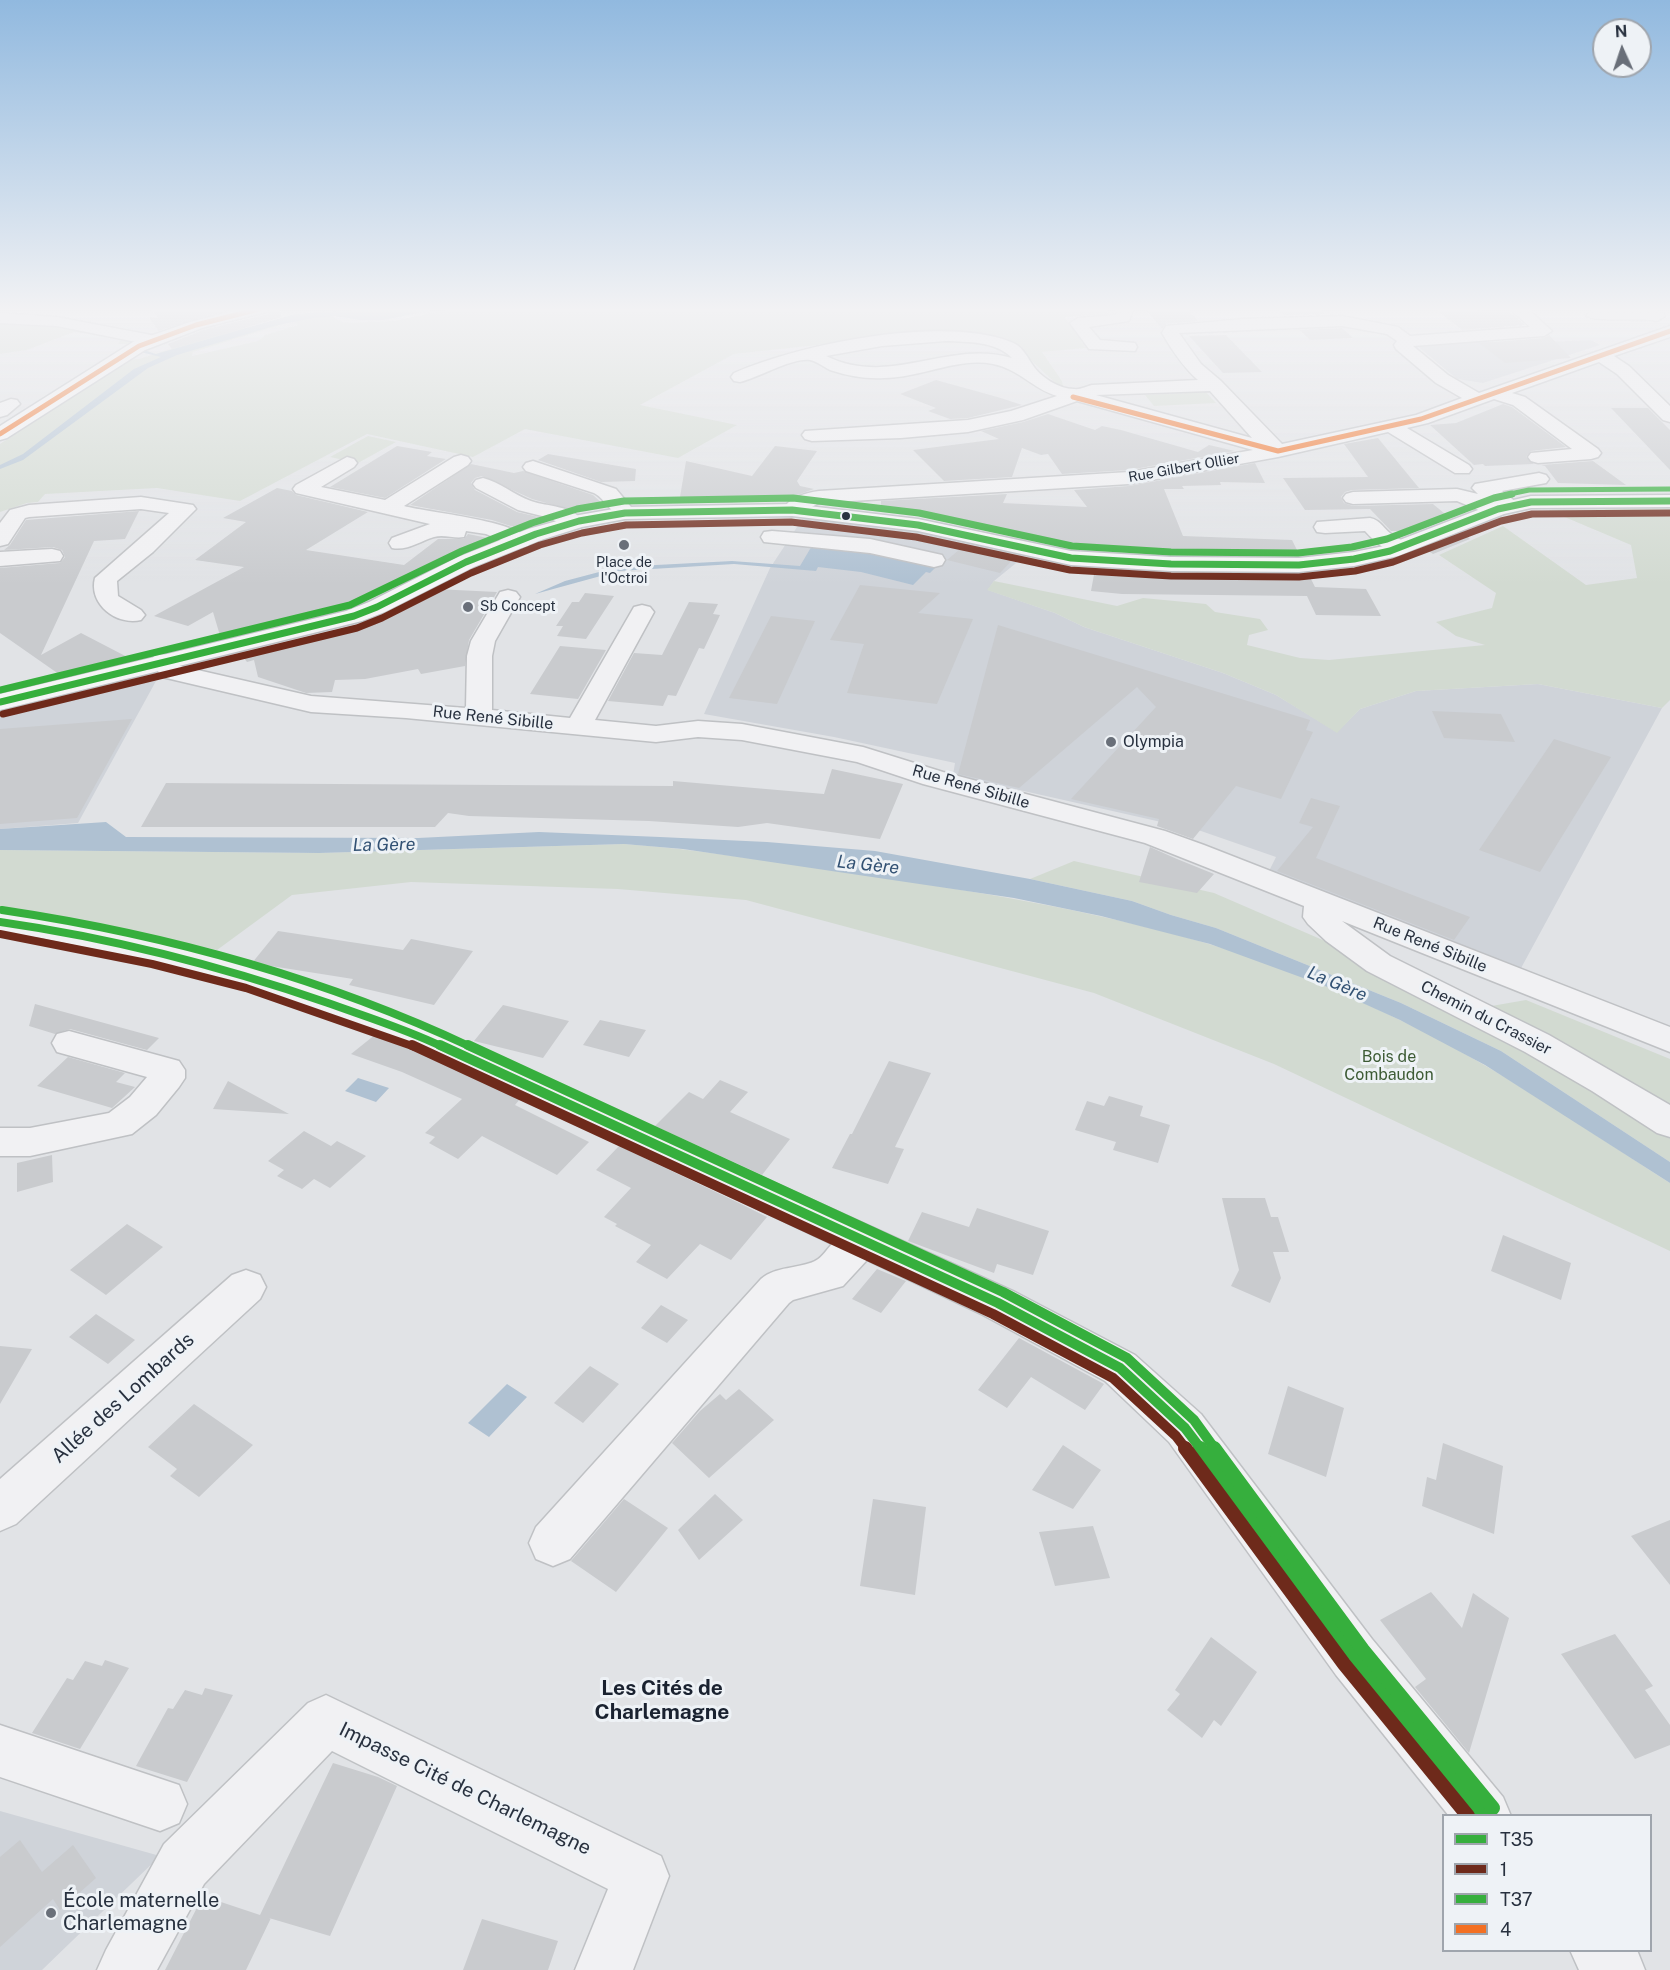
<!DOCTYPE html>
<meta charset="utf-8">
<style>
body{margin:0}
#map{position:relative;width:1670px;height:1970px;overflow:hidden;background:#e1e3e6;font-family:"Public Sans",sans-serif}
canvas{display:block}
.legend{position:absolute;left:1442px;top:1814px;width:210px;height:138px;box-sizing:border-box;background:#eef2f6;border:2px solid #9fa5ad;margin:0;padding:8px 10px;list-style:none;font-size:18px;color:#28313f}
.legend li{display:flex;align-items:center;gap:12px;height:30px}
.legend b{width:30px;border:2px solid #9fa5ad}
.north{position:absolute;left:1592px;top:18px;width:60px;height:60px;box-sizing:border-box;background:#eef2f6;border:2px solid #9fa5ad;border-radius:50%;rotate:357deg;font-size:16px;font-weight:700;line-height:24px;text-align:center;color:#28313f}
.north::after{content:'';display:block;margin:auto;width:21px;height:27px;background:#696f79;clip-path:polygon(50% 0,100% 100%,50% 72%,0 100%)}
</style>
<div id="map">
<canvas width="1670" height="1970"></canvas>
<ul class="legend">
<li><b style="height:8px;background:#36af3d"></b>T35</li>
<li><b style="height:8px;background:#6e2a1b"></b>1</li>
<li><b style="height:8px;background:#36af3d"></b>T37</li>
<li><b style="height:8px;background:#f37023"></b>4</li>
</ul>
<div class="north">N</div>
</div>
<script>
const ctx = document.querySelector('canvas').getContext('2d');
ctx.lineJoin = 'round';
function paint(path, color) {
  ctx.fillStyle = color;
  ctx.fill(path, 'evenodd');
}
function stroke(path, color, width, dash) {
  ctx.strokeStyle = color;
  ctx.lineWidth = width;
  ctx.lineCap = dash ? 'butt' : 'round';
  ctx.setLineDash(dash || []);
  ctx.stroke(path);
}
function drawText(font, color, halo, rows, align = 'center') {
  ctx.font = font + ' "Public Sans",sans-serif';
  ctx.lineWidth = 6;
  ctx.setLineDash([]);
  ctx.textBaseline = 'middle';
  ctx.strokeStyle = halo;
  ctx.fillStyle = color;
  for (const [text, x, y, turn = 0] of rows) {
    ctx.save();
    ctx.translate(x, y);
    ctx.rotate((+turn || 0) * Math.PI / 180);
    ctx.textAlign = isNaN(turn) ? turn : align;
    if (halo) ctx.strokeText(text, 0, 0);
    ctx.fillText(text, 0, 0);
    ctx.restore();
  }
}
paint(new Path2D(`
 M1591,340l9,5 -117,38 -26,-4 -41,-34 60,-4 42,2z
 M803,518l99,9 124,28 -32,26 -6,9 67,23 29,14 139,46 53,22 61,37 23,-23 56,-18 122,-7 124,24 -142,262 -251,-99 7,-14 -75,-26 -248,-56 2,-12 -121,-26 -130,-23 66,-146z
 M156,681l-78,142 -78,6v-117l97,-25z
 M0,1811l160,45 -118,114h-42z`), '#cfd3d9');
paint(new Path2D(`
 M451,309h656l1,5 -43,3 21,31 -44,4 20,29 2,10 -45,-42 -29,-13 -71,-2 -185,20 -94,51 97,20 -59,33 -153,-29 -52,28 -106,-23 -127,67 -83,-13 -112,6 -7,8 -11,1 -27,9v-68l126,-84 13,-1 80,-25 88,-21 16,-2 20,12 50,-2zM293,321l5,4 -33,10 -7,6 -66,15 1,-4z
 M0,321l42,1 91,18 -6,4h-9l3,-4 -4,-2 -43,-6 -47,18 -27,4z
 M1206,392l10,11 -62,3 -9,-11z
 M368,436l28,6 -38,21 -28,-6z
 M1603,506l67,2v192l-8,8 -124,-24 -122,7 -56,18 -23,24 -61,-38 -53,-22 -139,-46 -29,-14 -68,-23 7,-9 123,25 26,-8 63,6 9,8 45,7 8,11 -19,5 -2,10 53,13 29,2 156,-15 -29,-9 -20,-14 56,-14 4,-15 -57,-38 64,-29 83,59 51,-7 -6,-33 -83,-35z
 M624,844c74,5 148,18 222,28 122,18 244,37 363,72 66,19 131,47 193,77 94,45 180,106 268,162v68l-396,-187 -180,-71 -348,-93 -128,-11 -207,-7 -119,13 -75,55 -195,-41 -22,-2v-57l319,3z
 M1074,861l140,32 266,115 46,-8 144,59v103l-169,-111 -100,-48 -185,-75 -45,-13 -39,-14 -102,-22z`), '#d2dad1');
paint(new Path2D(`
 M368,309h70l-54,11h-25l-24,-4 -22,2 -39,8 -97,29 -29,13 -125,92 -23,9v-4l23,-11 111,-85 27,-12 -21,-5 4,-2 12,4 139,-40z
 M813,544l65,6 60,15 -8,8 -4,-1 -13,13 -52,-13 -43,-5 -2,4 -82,-7 -115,7 -84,23 30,-13 53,-14 114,-6 68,5z
 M106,822l20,15 292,1 121,-6 121,5 107,5 108,9 155,28 102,22 39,14 45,13 185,75 100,48 169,111v21l-185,-118 -85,-45 -75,-34 -115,-42 -109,-28 -87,-18 -331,-49 -59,-5 -305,9 -319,-3v-21z
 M358,1078l31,10 -13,14 -31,-11z
 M507,1384l20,13 -38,40 -21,-14z`), '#afc1d2');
paint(new Path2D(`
 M151,309h79l-72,22 -9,-14 9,1z
 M270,309h10l2,8 -110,32 -4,-5 35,-14 64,-16z
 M1145,309h43l10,12 -32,3 -4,5z
 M1278,309h42l6,5 -42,1z
 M1435,309l74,2 16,14 -63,5z
 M1342,328l11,10 -43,2 -10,-10z
 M1226,335l36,37 -39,1 -34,-37z
 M1549,335l22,23 -66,5 -26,-20 65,-5z
 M936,380l65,18 21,7 -54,13 -18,1 -22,-8 8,-3 -36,-14z
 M1503,404l9,3 54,40 -35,4 -5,6 8,7 -49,2 -2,-2 -9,1 -44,-40 26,-2z
 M1611,408h37l22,22v40z
 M1048,414l47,16 7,-4 19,4 77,22 11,-7 26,6 -106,19 -67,4 -14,-20 -7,1 -19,-7 -10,29 -68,4 -31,-31 86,-11 -18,-8 42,-9z
 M1378,438l41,50 -67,2 -7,2 -4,5 3,6 9,3 80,-2 17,14 -45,18 -7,-5h-7l-21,-22 -65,1 -22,-32 85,-1 -24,-33z
 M397,446l35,6 -5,4 19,3 -61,39 -55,-11z
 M775,446l42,5 -20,30 3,5 14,3 -22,8 -61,6h-52l7,-42 66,15z
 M548,454l88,15 -1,12 -34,1 -63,-22z
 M1593,461l33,24 -68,-2 -13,-17 -4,-1z
 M1255,463l10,20 -45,-1 1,3 -39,1 2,3h-20l19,47 109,4 8,16 -129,-1 -100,-6 -190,-43v-5l126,-7 -4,9 84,4 -13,-17 55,-4z
 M471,464l43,9 9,-2 70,24 12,11 -30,5 -43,-12 -50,-23 -7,2 -4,5 4,7 42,22 30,7 -27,10 -28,-9 -82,-15z
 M277,488l15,3 4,4 72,17 -62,38 98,15 34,-26h26l4,-5 25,5 -113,48h13l-48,22 -124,30 -8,-27 -25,14 -34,-10 90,-49 -49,-7 51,-38 -23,-4z
 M139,511l-14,28 -31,2 -53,114 40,-22 52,27 -70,17 -63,-44v-65l60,-5 5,-6 -3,-7 -9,-3 -49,3 6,-5 16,-25z
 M1463,532l7,7 -37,15 -9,-6z
 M966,544l51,11 -17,18 -53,-13z
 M1095,569l76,4h137l7,14 51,2 15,27 -65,-1 -9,-19 -185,-2 -31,-3z
 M860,585l80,8 -22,20 55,6 -36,85 -90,-11 17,-49 -34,-4z
 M435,589l62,3 -28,48 -4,26 -44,8 -3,-5 -53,10 -30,1 -3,12 -26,1 -48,-16 -4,-17 -7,2 -7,-9 123,-30z
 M585,593l29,3 -28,43 -29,-3 6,-10h-7l16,-24h7z
 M689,602l29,2 -5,10 7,1 -16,34 -5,-1 -23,48 -8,-1 -5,11 -55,-5 26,-48 28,2z
 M771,616l44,5 -38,83 -48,-6z
 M998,625l312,95 -4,10 7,2 -32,67 -45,-13 -43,53 -36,-13 2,-7 -88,-20 85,-92 -19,-20 -118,101 -61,-14z
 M560,646l46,4 -28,49 -48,-5z
 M1432,711l69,3 14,28 -71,-4z
 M132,719l-55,99 -77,6v-95z
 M1554,739l57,18 -71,115 -61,-22z
 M832,769l71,15 -23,55 -113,-16 -29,4 -89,-6 -180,-5 -21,-3 -13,14h-294l25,-44 507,3v-5l151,13z
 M1311,798l29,8 -24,52 154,59 -16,23 -177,-69 36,-44 -14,-4z
 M1150,847l27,12 37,15 -17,19 -58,-11z
 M278,931l125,19 8,-11 62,12 -39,54 -85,-20 4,-6 -101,-16z
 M35,1004l124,34 -12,12 -77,-21 -15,5 -26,-8z
 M503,1005l25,6 41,10 -26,37 -69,-17z
 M600,1020l46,10 -17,27 -46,-12z
 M376,1034l30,11 114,54 -5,6 74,37 -32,33 -75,-39 -24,23 -29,-16 6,-6 -10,-4 37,-34 -60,-27 -51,-18z
 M68,1057l57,16 -9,9 19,5 -23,21 -75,-22z
 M889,1061l42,12 -36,74 9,2 -16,35 -56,-16 18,-34h2z
 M720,1080l28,12 -18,20 60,27 -28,36 -107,-49 34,-34 14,7z
 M228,1081l61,33 -76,-5z
 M1109,1096l34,10 -3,10 30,9 -12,38 -45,-13 3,-8 -41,-12 12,-29 17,5z
 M304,1131l27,15 6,-5 29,15 -36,32 -16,-9 -12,10 -25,-13 7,-6 -16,-9z
 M619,1146l120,57 28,14 -36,43 -31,-16 -33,35 -31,-17 15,-17 -36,-19 2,-2 -13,-7 27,-29 -35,-18z
 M52,1155l1,27 -36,10v-29z
 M1222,1198h43l6,19h7l11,35h-16l8,26 -11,25 -39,-17 8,-16z
 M977,1208l72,23 -16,44 -36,-11 -3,9 -86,-32 14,-29 47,15z
 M127,1224l36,23 -57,48 -36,-25z
 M1503,1235l68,28 -10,37 -70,-29z
 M877,1269l29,12 -25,32 -29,-14z
 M661,1305l27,15 -21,23 -26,-15z
 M96,1314l39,26 -27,24 -39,-27z
 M1019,1338l85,46 -19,26 -54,-33 -24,31 -29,-18z
 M0,1346l32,3 -32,55z
 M590,1366l29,18 -36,39 -29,-20z
 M1288,1386l56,22 -18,69 -58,-23z
 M739,1389l35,31 -65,58 -37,-35 28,-32 20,-17 6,6z
 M194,1404l59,41 -54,52 -29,-21 7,-7 -29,-22z
 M1443,1443l60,23 -9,68 -72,-28 5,-29 9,3z
 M1063,1445l38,25 -28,39 -41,-19z
 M715,1494l28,26 -44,40 -21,-30z
 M624,1499l44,29 -52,64 -45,-31z
 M873,1499l53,8 -11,88 -55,-9z
 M1670,1520v65l-39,-49z
 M1093,1526l17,52 -55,8 -16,-54z
 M1431,1592l31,36 11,-35 36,25 -40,135 -54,-66 11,-8 -46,-59z
 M1615,1634l38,52 -8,4 25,35v20l-35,14 -74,-105z
 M1211,1637l46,35 -36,54 -7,-6 -12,18 -35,-28 13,-16 -5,-4z
 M105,1660l24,8 -49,81 -48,-16 35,-55 6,2 12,-19 17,5z
 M205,1688l28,7 -46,87 -51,-16 32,-58 5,1 12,-19 17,5z
 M333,1763l45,14 19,9 -67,150 -61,-18h2l-25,52h-81l38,-74 57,19z
 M20,1840l22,32 31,-27 23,33 -36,32 -7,-11 -53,48v-90z
 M482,1919l76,22 -10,29h-85z`), '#c9cbce');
const minor = new Path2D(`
 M1117,309h16l-4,12 -40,6 11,13 35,3 2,4 -2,4 -46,-2 -19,-26 8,-5 38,-3z
 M1510,309h18l24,22 -8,5 -131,10 35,29 31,18 191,-67v11l-56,19 15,10 41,40v16l-7,-2 -46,-46 -18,-12 -87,31 13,4 73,52 3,4 -3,4 -7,2 -53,4 -7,-2 -3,-4 3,-4 41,-4 -59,-44 -19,-6 -66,24 -21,5 62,37 3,4 -3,4h-14l-67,-41 -110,25 -149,27 -310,19 -20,11 -7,2 -7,-2 -3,-4c8,-13 23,-17 37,-19l310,-19 124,-22 -176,-49 -54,19 -55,12 -67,6 -89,3 -7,-2 -3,-4 3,-4 163,-11 43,-9 46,-15c-24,-7 -38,-27 -64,-32 -36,-7 -72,14 -109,14 -18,1 -36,-2 -54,-8 -6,-3 -14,-9 -20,-10 -19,-2 -52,18 -70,22l-6,-1 -3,-4 3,-4c66,-29 208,-58 277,-31 11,4 15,13 21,22 8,13 27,25 42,25 6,1 13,-3 18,-4l106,-5c-15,-13 -26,-30 -36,-47l4,-7 77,-7 99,-3 56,11 12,9 120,-9zM1342,326l45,8 10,7 -3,4 2,4 40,34 26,15 -46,17 -134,29 -61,-63 -20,-17 -22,-31zM946,341c21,1 50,0 66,17 -64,-19 -121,30 -186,-2l56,-10zM1210,391l42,47 -156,-43z
 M1648,309l15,4 2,3 -8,5c-16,-4 -65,2 -71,-6l8,-5z
 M0,313l57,4 94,18 8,5 -8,5 -94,-19 -57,-3z
 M11,399l6,1 3,4 -13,11 -7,2v-14z
 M461,455l7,2 3,4 -3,4 -64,41c26,7 112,14 127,35l-3,5 -8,2 -34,-14 -20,-3 -2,6c-10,2 -20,-3 -30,0 -14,4 -26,14 -42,11l-3,-5 3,-5 38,-14 -134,-31 -3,-4 3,-4 51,-28 7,2 3,4 -3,4 -33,20 64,13 69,-43z
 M533,461l83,28 20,24 -4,4c-19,5 -23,-16 -38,-24l-68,-22 -3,-4 3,-4z
 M1539,473l7,2 3,4 -3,4 -44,8 14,11 -3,4 -9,2 1,2 -3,4 -7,2 -7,-2 -31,-13 -104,3 -7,-2 -3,-4 3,-4 7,-2 104,-3 21,5 -6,-6 3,-4z
 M483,478c17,4 31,17 48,23 17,6 41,4 53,21l-3,5 -8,1 -8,-1 -15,-9 -32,-8 -42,-22 -3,-4 3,-4z
 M141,497l52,8 3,4 -43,43 -36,29 1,15 23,14 4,5 -4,5c-24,6 -53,-16 -46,-42l74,-65 -28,-4 -112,8 -4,1 -17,26 -8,2v-23l10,-13 19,-5z
 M1370,518c11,2 14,12 24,18 6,4 11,4 16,11l-3,5c-18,4 -31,-9 -42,-21l-40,2 -8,-1 -3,-5 3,-5z
 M772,531l98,8 72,16 3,5 -3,5 -8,2 -64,-14 -106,-11 -3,-5 3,-5z
 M52,549l8,2 3,5 -3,5 -60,5v-14z
 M508,590l8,2 4,5 -25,44 -3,15v54l78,8 64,-111 8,-2 8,2 4,5 -59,108 61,6 42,-5 44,3 121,23 80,25 222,59 39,14 466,182v25l-328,-131 48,35 159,79 121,70v32l-13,-4 -65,-42 -67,-39 -158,-81 -41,-30 -18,-17 -5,-7 1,-11 -159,-63 -222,-59 -66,-22 -115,-22 -44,-3 -42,5 -250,-24 -95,-6 -149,-35 -11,-16 3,-5c14,-4 18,0 26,10l131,30 155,12 1,-52 4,-15 29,-49z
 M0,912l41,6 114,24 94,23 177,60 587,266 122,64 66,59 171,225 131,158 8,19h-62l-113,-141 -167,-233 -64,-61 -122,-66 -116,-55 -24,26 -50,14 -4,3 -219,256 -17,7 -17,-7 -7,-16 7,-16 225,-248c15,-13 37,-10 54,-18 7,-3 12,-12 17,-17l-430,-203 -163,-57 -84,-22 -114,-24 -41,-6z
 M69,1031l110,30 6,9v8l-6,9 -23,28 -24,19 -102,22h-30v-28h30l79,-15 21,-16 17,-20 -90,-25 -5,-9 5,-9z
 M246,1270l14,5 6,12 -6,12 -244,225 -16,7v-52l232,-204z
 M326,1695l335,161 8,20 -36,94h-58l33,-81 -276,-138 -128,133 -47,86h-60l9,-20 58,-106 144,-141z
 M0,1725l179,60 8,19 -8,19 -19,8 -160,-54z
 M1570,1950h67l8,20h-66z`);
const major = new Path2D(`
 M240,309h28l-2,3 -64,16 -57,22 -138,88 -7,2v-14l133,-84 57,-20z
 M1670,495v12l-139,1 -27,6 -106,42 -44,10 -55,6 -128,-1 -100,-6 -153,-34 -126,-15 -167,3 -43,8 -38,12 -70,28 -89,45 -23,9 -362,89v-16l346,-83 23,-9 89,-45 70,-28 51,-14 46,-8 167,-3 126,15 153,32 100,6 128,1 55,-6 30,-6 107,-41 40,-9z`);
stroke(minor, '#bfc1c4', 3);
stroke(major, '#bdc0c4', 3);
paint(minor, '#f1f1f3');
paint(major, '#f5f5f6');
stroke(new Path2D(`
 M0,702l354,-86 23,-9 89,-45 70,-28 43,-13 46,-8 167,-3 126,15 153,33 100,6 128,1 55,-6 36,-8 108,-42 33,-7 139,-1`), '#36af3d', 7);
stroke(new Path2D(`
 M0,922c112,16 221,44 328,81 39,14 78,26 115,44`), '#36af3d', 8);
stroke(new Path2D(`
 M440,1045l558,258 122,65 65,60 16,21`), '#36af3d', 10);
stroke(new Path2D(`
 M1200,1448l154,209 130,159`), '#36af3d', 14);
stroke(new Path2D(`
 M3,714l354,-86 25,-10 89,-45 69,-28 42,-12 44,-8 165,-3 125,15 154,33 101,6 128,1 56,-6 38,-9 108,-41 31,-7 138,-1`), '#6e2a1b', 7);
stroke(new Path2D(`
 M0,934l152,30 94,24 169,59`), '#6e2a1b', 8);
stroke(new Path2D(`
 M412,1045l581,269 120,64 63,58 10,13`), '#6e2a1b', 10);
stroke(new Path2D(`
 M1185,1448l159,216 124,152`), '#6e2a1b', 14);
stroke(new Path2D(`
 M1505,495l24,-5 141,-1`), '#36af3d', 5);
stroke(new Path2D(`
 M0,690l350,-85 112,-54 70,-28 45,-14 47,-8 169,-3 126,15 153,33 99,6 127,1 54,-6 35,-8 107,-41 18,-4`), '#36af3d', 7);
stroke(new Path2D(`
 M2,910c161,24 322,68 469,137`), '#36af3d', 8);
stroke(new Path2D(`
 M468,1045l535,247 124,66 67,62 21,29`), '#36af3d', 10);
stroke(new Path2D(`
 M1214,1448l149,202 130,158`), '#36af3d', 14);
stroke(new Path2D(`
 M1073,397l205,54 143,-32 249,-88
 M0,434l139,-88 57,-21 63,-16`), '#f37023', 5);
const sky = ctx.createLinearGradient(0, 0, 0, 585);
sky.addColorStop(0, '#91b9df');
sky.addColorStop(0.53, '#f2f2f4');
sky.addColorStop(1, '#f2f2f400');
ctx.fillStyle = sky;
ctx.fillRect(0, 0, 1670, 585);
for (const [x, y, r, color] of [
 [846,516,5,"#28313f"],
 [624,545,6,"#696f79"],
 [468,607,6,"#696f79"],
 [1111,742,6,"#696f79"],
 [51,1913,6,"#696f79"]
]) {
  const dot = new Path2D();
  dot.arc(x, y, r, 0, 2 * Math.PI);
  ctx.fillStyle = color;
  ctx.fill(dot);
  stroke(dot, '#eef2f6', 2);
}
drawText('14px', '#28313f', '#eef2f6', [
 ["Rue Gilbert Ollier",1184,468,-10]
]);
drawText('14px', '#28313f', '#eef2f6', [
 ["Place de",624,563],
 ["l'Octroi",624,579],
 ["Sb Concept",480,607,"left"]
]);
drawText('16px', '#28313f', '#eef2f6', [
 ["Rue René Sibille",493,718,6],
 ["Rue René Sibille",971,787,16],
 ["Rue René Sibille",1430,945,22],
 ["Chemin du Crassier",1486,1018,27]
]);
drawText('16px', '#28313f', '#eef2f6', [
 ["Olympia",1123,742]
], 'left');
drawText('16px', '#3d5b35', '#eef2f6', [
 ["Bois de",1389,1057],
 ["Combaudon",1389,1075]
]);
drawText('italic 18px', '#325173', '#eef2f6', [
 ["La Gère",384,845,-1],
 ["La Gère",868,865,6],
 ["La Gère",1337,984,23]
]);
drawText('20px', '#28313f', '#eef2f6', [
 ["Allée des Lombards",123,1398,-42],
 ["Impasse Cité de Charlemagne",465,1789,26]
]);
drawText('20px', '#28313f', '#eef2f6', [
 ["École maternelle",63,1901],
 ["Charlemagne",63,1924]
], 'left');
drawText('bold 21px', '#1a2230', '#eef2f6', [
 ["Les Cités de",662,1689],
 ["Charlemagne",662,1713]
]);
</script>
